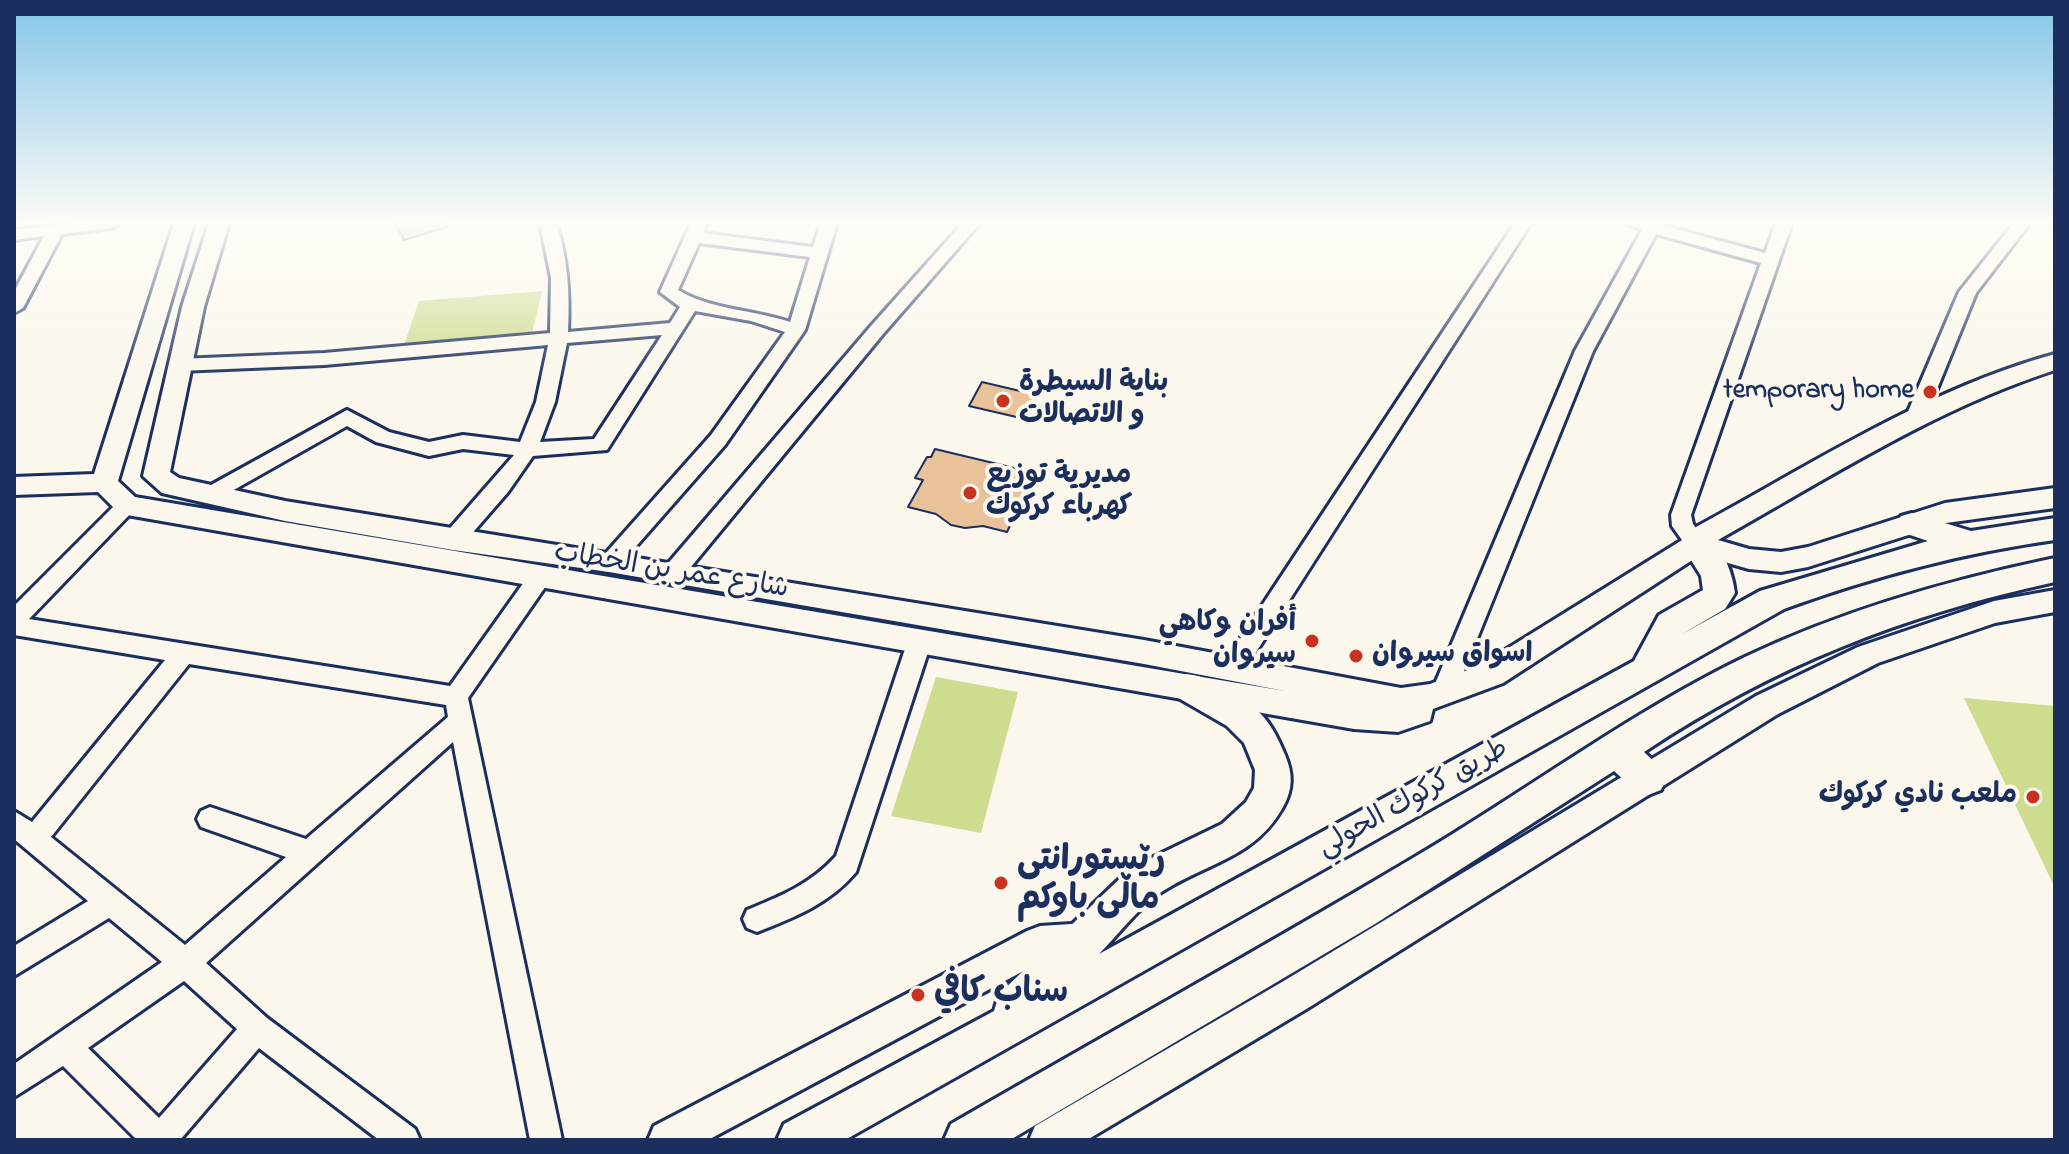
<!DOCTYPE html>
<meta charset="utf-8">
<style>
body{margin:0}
#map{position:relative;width:2069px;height:1154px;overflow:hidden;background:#fbf7ec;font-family:"Indie Flower",sans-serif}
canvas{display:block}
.frame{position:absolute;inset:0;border:16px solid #1b2f5e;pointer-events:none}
</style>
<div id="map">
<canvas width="2069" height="1154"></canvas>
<div class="frame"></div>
</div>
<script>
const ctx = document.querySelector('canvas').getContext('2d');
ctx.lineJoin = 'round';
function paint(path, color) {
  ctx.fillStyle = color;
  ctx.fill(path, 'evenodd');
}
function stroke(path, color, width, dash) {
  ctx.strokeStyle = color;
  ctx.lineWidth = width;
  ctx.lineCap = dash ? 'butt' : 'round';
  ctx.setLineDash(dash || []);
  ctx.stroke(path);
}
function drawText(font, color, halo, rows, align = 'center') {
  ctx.font = font + ' "Indie Flower","Playpen Sans Arabic",sans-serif';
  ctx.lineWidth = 8;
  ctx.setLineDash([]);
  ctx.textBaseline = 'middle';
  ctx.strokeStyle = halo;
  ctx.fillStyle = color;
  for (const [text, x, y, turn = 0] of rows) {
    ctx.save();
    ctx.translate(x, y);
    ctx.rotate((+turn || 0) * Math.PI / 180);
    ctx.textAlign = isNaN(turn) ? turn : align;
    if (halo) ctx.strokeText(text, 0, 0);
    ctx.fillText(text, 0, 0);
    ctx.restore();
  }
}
paint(new Path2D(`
 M542,291l-10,43 -128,11 15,-44z
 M936,677l82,15 -37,141 -90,-17z
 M1964,698l91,8v182z`), '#cedc8f');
const building = new Path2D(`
 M395,223h51l1,4 -43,13z
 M982,382l55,13 -12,24 -56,-13z
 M935,449l100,24 -28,59 -24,-6 -18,2 -14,-3 -15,-11 -28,-7 15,-27 -8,-2 12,-21h4z`);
paint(building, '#e9c299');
stroke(building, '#1b2f5e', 2);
const minor = new Path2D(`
 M74,223h46l-8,5 -50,6 -39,74 -9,5v-21l30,-56 -30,4v-10z
 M540,223h16c12,36 14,71 12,109l102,-9 10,-16 -20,-15 31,-69h16l-4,10 110,14 8,-24h16l-32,107 -80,115 -108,123 -8,2 -8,-2 -3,-6 113,-127 74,-103 -34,-11 -56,-10 -88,139 -74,6 -25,36 -47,54h-16l-3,-6 3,-6 69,-79 -51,-6 -34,7 -53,-14 -29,-16 -131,74h-14l-3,-5 3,-5 145,-80 42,22 40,10 34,-7 57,7 16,-40 12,-57 -224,20 -145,6 -9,-6 9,-6 145,-6 226,-20 1,-55zM699,243l111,14 -20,65c-36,-12 -82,-13 -112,-32zM662,335l-68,104 -54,3 15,-40 12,-59z
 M963,223h17l-97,111 -202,245 -8,2 -8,-2 -3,-6 3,-6 206,-241z
 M1515,223h16l-289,451 -8,3 -8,-3 -4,-7 4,-7z
 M1626,223h36l-1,2 104,28 11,-30h16l-101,292 2,9 15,20 -3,6h-16l-17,-24 -1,-11 90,-252 -105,-29 -63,117 -137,340 -4,7 -8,3 -8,-3 -4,-7 143,-340 67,-121z
 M2014,223h16l-54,70 -52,128 -10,7 -7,-2 -3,-5 55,-129z
 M127,497l7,3 3,5 -3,5 -105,109 421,67 84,-118 8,-2 8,2 3,6 -3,6 -82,118 94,442h-32l-77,-398 -247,221 61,55 148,111 5,11h-41l-120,-92 -79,92h-43l-74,-74 -49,31v-33l148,-102 -53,-44 -95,58v-30l74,-45 -74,-62v-28l18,11 133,-162 -151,-25v-29l106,-106zM189,664l257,41 2,12 -142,122 -96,-32 -9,4 -4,8 4,8 85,30 -101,88 -134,-108zM184,981l53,48 -78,89 -71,-70z
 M920,631l8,2 4,7 -76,232c-27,32 -61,45 -99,60l-10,-4 -4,-9 4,-9c34,-14 64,-26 89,-54l72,-216 4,-7z`);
const major = new Path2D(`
 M174,223h20l-76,258 17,16 1150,194 -141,-27 -535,-92 -156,-22 -168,-29 -123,-28 -19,-17 39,-169 27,-84h20l-25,84 -34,165 9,6 106,23 859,139 257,48 29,-4 51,-19 206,-128 9,-10c116,-63 231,-138 359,-173v16c-120,39 -227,108 -337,170l31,9 32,3 27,-5 137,-44 110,-15v20l-109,15 -138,44 -27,5 -32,-3 -49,-14 -197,128 -70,26 -3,12 -32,11 -44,-3 -1227,-214 -9,-3 -20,-20 -84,3v-18l80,-3z
 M2055,590v22l-60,11 -117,40 -100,51 -470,294 -221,132h-58l6,-14 247,-144 474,-286 102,-49 136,-46z
 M1087,923l13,5 5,12 -5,12 -13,5 -43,3 -336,180h-60l6,-14 373,-195 13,-5z`);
const highway = new Path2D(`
 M1912,513l59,18 84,-13v22c-94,13 -183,37 -271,69l-939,531h-68l7,-16 210,-113 5,-17 132,-126 91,-44 24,-22 8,-14 1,-18 -11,-27 -17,-17 -52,-30 -5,-10 5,-10c23,-8 46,12 66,23 24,13 34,32 44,56 8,19 8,34 -2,52 -29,52 -78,56 -123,86 -22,15 -42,42 -61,61l535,-293 25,-46 44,-25 -2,-14 -20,-32 5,-8c30,-10 46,32 49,57l-10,16 -43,25 78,-43 168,-50 -27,-9 -4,-8 4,-8z
 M2055,558v24c-152,33 -282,84 -411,170l17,16 5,11 -5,11 -13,5 -13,-5 -21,-19 -239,153 -365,216h-66l7,-16c154,-89 309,-175 462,-266 111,-65 216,-145 332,-201 99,-47 204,-77 310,-99z`);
stroke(minor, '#1b2f5e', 6);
stroke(major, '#1b2f5e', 6);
stroke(highway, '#1b2f5e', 6);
paint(minor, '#fbf7ec');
paint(major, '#fbf7ec');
paint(highway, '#fbf7ec');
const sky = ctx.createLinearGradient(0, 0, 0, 384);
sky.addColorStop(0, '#84c5e8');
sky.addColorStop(0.58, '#fdfbf6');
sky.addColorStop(1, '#fdfbf600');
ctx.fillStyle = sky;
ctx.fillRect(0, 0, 2069, 384);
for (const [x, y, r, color] of [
 [1930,392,8,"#c8321e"],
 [1003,401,8,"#c8321e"],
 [970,493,8,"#c8321e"],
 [1312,641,8,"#c8321e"],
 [1356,656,8,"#c8321e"],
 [2033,797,8,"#c8321e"],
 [1001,883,8,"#c8321e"],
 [918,995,8,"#c8321e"]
]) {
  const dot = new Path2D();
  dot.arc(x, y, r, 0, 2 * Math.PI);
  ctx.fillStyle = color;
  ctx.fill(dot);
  stroke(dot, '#fbf7ec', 3);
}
drawText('bold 28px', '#1b2f5e', '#fbf7ec', [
 ["بناية السيطرة",1019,385],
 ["و الاتصالات",1019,417],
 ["temporary home",1914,392,"right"],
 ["مديرية توزيع",986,477],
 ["كهرباء كركوك",986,509],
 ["أفران وكاهي",1296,625,"right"],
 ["سيروان",1296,657,"right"],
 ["اسواق سيروان",1372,656],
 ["ملعب نادي كركوك",2017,797,"right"]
], 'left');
drawText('28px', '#1b2f5e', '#fbf7ec', [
 ["شارع عمر بن الخطاب",671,573,9],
 ["طريق كركوك الحولي",1414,800,-29]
]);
drawText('bold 34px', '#1b2f5e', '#fbf7ec', [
 ["رێستورانتی",1017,863],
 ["ماڵی باوکم",1017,902],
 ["سناب كافي",934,995]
], 'left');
</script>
